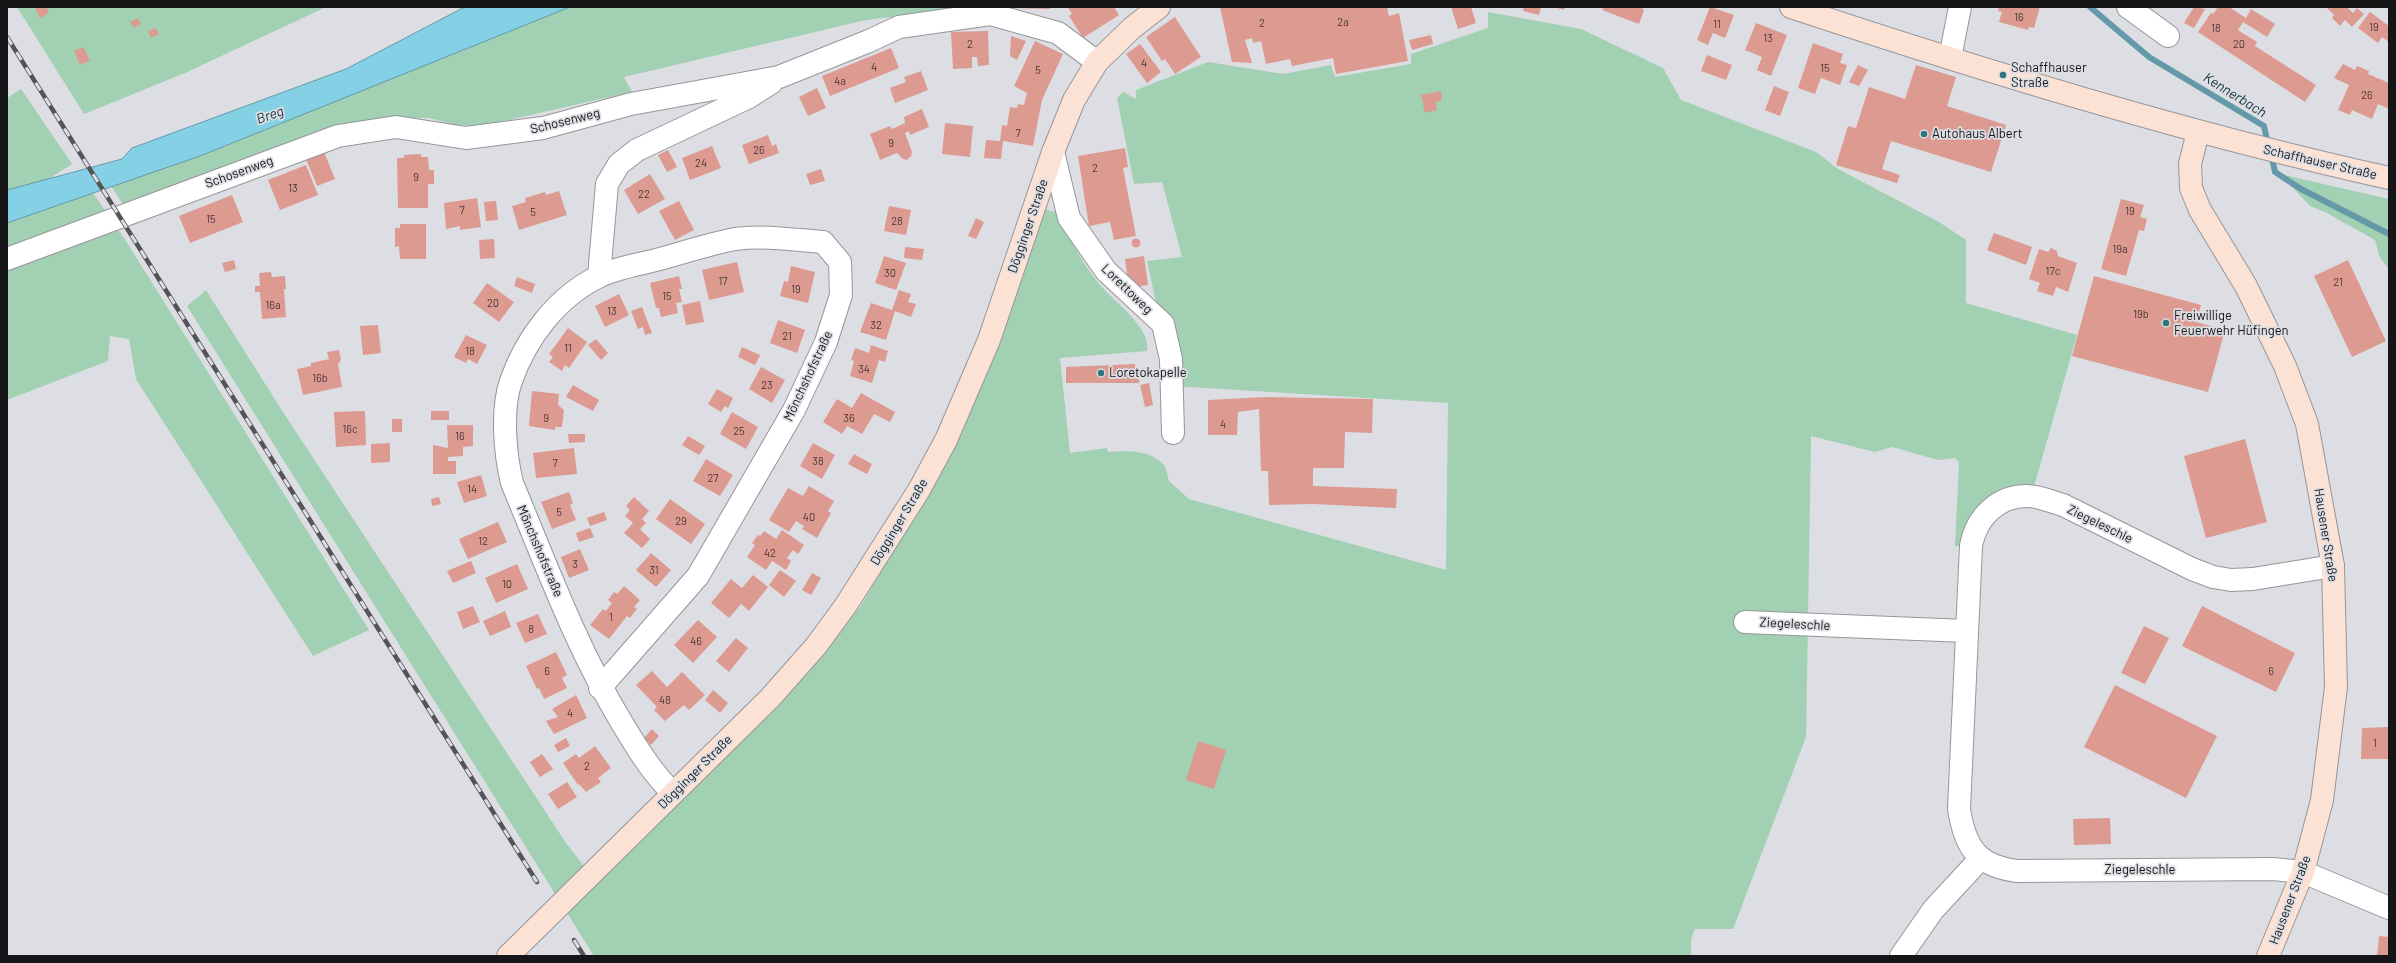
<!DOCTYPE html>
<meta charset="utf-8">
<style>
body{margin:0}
#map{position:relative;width:2396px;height:963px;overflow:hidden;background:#dddee4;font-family:Barlow,sans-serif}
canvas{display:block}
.frame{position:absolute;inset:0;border:8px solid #161618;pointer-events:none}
</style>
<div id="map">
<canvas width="2396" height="963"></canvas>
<div class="frame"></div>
</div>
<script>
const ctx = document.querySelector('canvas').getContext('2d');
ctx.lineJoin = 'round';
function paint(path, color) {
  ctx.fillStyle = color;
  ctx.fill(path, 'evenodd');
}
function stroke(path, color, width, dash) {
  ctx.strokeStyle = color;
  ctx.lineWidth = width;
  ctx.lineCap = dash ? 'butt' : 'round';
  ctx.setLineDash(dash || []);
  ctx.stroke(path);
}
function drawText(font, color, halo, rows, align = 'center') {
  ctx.font = font + ' Barlow,sans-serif';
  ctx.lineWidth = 3.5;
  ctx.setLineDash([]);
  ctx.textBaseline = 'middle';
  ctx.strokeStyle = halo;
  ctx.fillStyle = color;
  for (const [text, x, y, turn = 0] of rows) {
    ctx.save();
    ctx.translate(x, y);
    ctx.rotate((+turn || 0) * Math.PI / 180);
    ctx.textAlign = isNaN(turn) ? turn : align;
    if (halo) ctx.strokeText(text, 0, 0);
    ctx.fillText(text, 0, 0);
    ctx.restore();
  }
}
paint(new Path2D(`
 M17,7h309l-141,66 -101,41z
 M570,7h407l-111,13 -242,57 8,15 -150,34 -28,-1 -24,-7h-27l-277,91 -15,-23 89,-30z
 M1488,12l93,17 82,39 18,32 135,52 22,17 101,53 27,18v63l111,32 -42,148 -9,13 -19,3 -36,47h-16l4,-84 -4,-4 -17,2 -46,-13 -17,5 -64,-16 -5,301 -73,192h-38l-4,11v16h-1097l-407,-650 19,-16 75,119 285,434 31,40 224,-230 39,-46 94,-158 45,-103 45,-137 15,4c8,24 25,52 41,72 14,17 52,43 47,66l-87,7 10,95 37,-5 1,4c21,-1 41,-3 57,14l4,15 20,18 257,71 2,-167 -274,-17 -27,-125 35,-4 -20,-75 -28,2 -17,-86 6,-6 13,7v-9l72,-28 75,12 48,-9 4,12 76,-13v-10l77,-26z
 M21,89l51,75 -25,16 -40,10v-92z
 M2280,174l109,25v70l-9,-11 -5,-18 -50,-28 -15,-6z
 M93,193l33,48 243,389 -56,26 -177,-277 -7,-40 -19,-3 -2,25 -101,39v-177z`), '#a1d0b2');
const water = new Path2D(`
 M465,7h105l-370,149 -193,67v-33l115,-31 10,-11 214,-79z`);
paint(water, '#84d1e5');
stroke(water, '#6399a8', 1);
stroke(new Path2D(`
 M2090,7l59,50 115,69 4,19
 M2271,154l4,18 26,17 88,45`), '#6399a8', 6);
paint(new Path2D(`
 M46,7l3,6 -9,5 -5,-10z
 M1010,7h40v2l-40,-1z
 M1068,7h46l5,8 -36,23 -14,-22 3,-2z
 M1220,7h167l2,9 10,-3 9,48 -72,13 -3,-16 -41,8 -2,-7 -24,5 -5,-23 -8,2 -1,-5 -7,2 7,23 -20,-1z
 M1451,7h20l5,16 -18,6z
 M1524,7h17l-2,8 -16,-4z
 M1554,7h11l-1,3z
 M1604,7h36l4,3 -5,14 -37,-14z
 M1710,7l24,8 -9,23 -12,-5 -5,12 -11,-5z
 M1999,7h41l-6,21 -5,-1 -1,3 -29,-8 3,-10 -4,-1z
 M2194,7l11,2 -11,19 -10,-5z
 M2218,7h11l17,11 5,-9 24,15 -8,13 -24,-15 -5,8 19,12 -2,4 61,39 -11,17 -107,-70 13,-19 2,1z
 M2326,7h21l6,6 4,-5 7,6 -12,13 -7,-7 -5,6 -8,-8 2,-3z
 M2370,12l19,14v16l-7,-5 -4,6 -20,-15z
 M1175,17l26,40 -26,17 -10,-15 -3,2 -16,-24z
 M138,18l3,6 -7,4 -4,-6z
 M1756,23l31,12 -16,41 -14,-6 5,-13 -17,-7z
 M156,28l3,6 -8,4 -3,-7z
 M988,31l1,34 -11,1 -1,-9h-5v11l-19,1 -2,-37z
 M1431,35l2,9 -21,6 -3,-10z
 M1011,36l15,5 -9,19 -7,-4z
 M1035,41l28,13 -21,46 -9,46 -30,-5 -2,18 -17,-1 2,-18 14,1 2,-16 5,1 3,-19 7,1 1,-4 6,1 3,-12 -13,-7z
 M1813,43l30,11 -3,9 7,2 -7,20 -19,-7 -6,16 -17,-6z
 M1140,44l21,28 -14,11 -21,-29z
 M83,47l7,13 -10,5 -6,-14z
 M891,48l8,20 -69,28 -8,-20z
 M1707,55l25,10 -6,15 -25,-9z
 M2343,64l12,6 2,-4 12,5 -1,3 21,9v26l-11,-5 -6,15 -20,-9 -2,5 -12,-5 11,-25 -15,-7z
 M1858,65l10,5 -9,16 -10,-4z
 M1916,65l40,12 -9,29 59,19 -15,47 -100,-31 -9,28 18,6 -3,8 -61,-18 12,-39 8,2 13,-41 36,12z
 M921,71l7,19 -33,13 -5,-15 16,-6 -2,-5z
 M1774,86l15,6 -9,24 -15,-6z
 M817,88l9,20 -18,8 -9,-19z
 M1441,91l1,9 -6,2 1,8 -12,3 -4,-18z
 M922,109l7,18 -19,8 -1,-4 -4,2 7,19 -1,4 -4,4 -4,-1 -6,-6 -17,7 -10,-26 20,-8 2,3 13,-6 -1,-6z
 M945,123l28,3 -3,31 -28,-3z
 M768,135l4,11 4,-2 3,9 -30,11 -7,-19z
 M712,146l9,22 -31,12 -8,-22z
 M1125,148l3,19 -5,1 13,68 -22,4 -4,-18 -21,4 -11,-70z
 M668,150l9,17 -10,5 -9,-17z
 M324,152l11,27 -18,7 -11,-27z
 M421,154v3h7l1,13h5v14h-6v24h-30l-1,-50h7v-3z
 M306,165l12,30 -38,15 -12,-30z
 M821,169l4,12 -15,4 -4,-11z
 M650,174l15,25 -27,15 -14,-24z
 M559,191l8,24 -48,15 -7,-24 14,-4 -1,-4 20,-6 1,3z
 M232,195l11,27 -53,21 -11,-27z
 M477,198l4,29 -21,3v-4l-14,3 -2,-26z
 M2121,199l23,6 -4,12 7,2 -3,12 -5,-1 -13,46 -25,-7z
 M496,201l2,19 -12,1 -2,-19z
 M679,201l15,29 -19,10 -16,-29z
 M889,206l22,4 -5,25 -22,-4z
 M976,218l8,4 -8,17 -8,-3z
 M400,224h26v35h-26l-1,-13 -4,1v-19h5z
 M1994,233l38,14 -6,18 -39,-15z
 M1131.5 243a4.5 4.5 0 1 1 9 0a4.5 4.5 0 1 1-9 0Z
 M494,239l1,19 -15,1 -1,-19z
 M905,247l19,2 -2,11 -18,-2z
 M2051,248l6,3 1,5 19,7 -9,29 -12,-5 -3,9 -16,-5 3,-8 -11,-4 10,-30 9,3z
 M884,256l22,7 -10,27 -21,-7z
 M1144,256l4,29 -19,3 -4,-29z
 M234,260l2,9 -11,3 -3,-9z
 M2348,260l38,81 -34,16 -38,-81z
 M737,262l7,30 -35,8 -7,-30z
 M791,266l24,6 -7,31 -28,-7 4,-15 4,1z
 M271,272l1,5 13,-1 1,13h-2l2,28 -24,2 -2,-27h-5v-6h5l-1,-13z
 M679,276l3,13h-3l3,13 -6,1 2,10 -17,4 -2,-9h-3l-6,-25z
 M2094,276l107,29 -5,17 29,8 -17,62 -136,-36z
 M517,277l18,7 -3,9 -18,-7z
 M487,283l27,19 -15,20 -26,-19z
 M899,290l12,4 -3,8 8,2 -5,13 -16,-6 -9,29 -26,-8 11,-29 21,7z
 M619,294l10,21 -24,12 -10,-21z
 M700,301l4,21 -18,3 -4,-20z
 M642,307l10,26 -7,2 -2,-8 -5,2 -7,-18z
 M778,320l27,10 -8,23 -27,-10z
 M378,325l3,28 -18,2 -3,-29z
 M568,328l19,14 -18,26 -4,-3 -3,6 -13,-9 4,-5 -4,-3z
 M466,335l21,10 -10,19 -9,-5 -2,4 -12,-6z
 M596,339l12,14 -7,7 -13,-15z
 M871,345l17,6 -3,11 -6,-2 -7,23 -22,-7 4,-15 -3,-1 4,-12 14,5z
 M742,347l18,8 -5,10 -17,-8z
 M339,350l2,10 -3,4 4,23 -39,8 -6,-26 14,-3v-3l18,-4 -2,-7z
 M1135,364v15h4v4h-73v-16z
 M761,367l24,13 -13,23 -23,-14z
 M1149,383l4,22 -8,2 -5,-22z
 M573,385l26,15 -6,11 -27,-14z
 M717,389l16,9 -5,10 -3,-2 -4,6 -13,-8z
 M532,391l27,3 -1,11 6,5 -2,17h-7v3l-26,-4z
 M861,393l34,19 -5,10 -16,-8 -12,20 -15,-8 -5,8 -19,-12 14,-23 15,9z
 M1266,397l107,2 -1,34 -27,-1 -1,36h-31v18l84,3 -1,19 -83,-4 -44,1 -1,-34h-7l-2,-62 -21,3 -1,23h-29v-35z
 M365,411l1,34 -30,2 -2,-35z
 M431,411h18v9h-18z
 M732,412l26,15 -12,22 -26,-15z
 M392,419h10v13h-10z
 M447,425h26v21l-10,1v9l-15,1v4h8v13h-23v-29l15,3z
 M568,434h17v8l-16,1z
 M688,436l17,10 -6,9 -17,-10z
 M2245,439l22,83 -61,16 -22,-82z
 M390,443v19l-19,1v-19z
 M813,443l22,12 -13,24 -22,-13z
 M574,448l3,26 -41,4 -3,-25z
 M854,454l18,10 -5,10 -19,-10z
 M706,459l27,16 -13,21 -27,-15z
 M481,475l6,21 -23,7 -7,-21z
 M809,486l25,15 -6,10 3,2 -14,25 -15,-9 2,-3 -8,-5 -7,11 -20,-12 19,-32 15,8z
 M569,492l4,11 -3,2 6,15 -24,9 -11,-27z
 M439,497l2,7 -9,2 -1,-7z
 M634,497l15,14 -7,8 4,4 -6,6 10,10 -8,9 -18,-15 9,-10 -8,-7 5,-6 -4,-4z
 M670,499l35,25 -14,20 -35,-25z
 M604,512l3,8 -17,6 -3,-8z
 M498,522l9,20 -39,17 -9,-20z
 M590,528l4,9 -15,5 -3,-9z
 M782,530l22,15 -6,9 -5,-4 -6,8 4,3 -5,9 -14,-9 -6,9 -19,-13 8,-12 -3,-2 6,-8 2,1 4,-5 12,8z
 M580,549l9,21 -20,8 -8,-21z
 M651,553l20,17 -15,17 -20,-17z
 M471,561l5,12 -23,10 -6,-12z
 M517,564l11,25 -32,14 -11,-25z
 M780,570l16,11 -12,16 -15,-12z
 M812,573l9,5 -10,17 -9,-5z
 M753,575l15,12 -19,24 -8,-7 -12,14 -18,-15 20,-24 11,9z
 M624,586l16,14 -6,7 3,2 -7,9 -3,-2 -18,23 -19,-14 13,-16 3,2 6,-8 -4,-3 6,-8 3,2z
 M473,606l7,16 -17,7 -6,-17z
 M2202,606l93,47 -19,39 -94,-46z
 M505,611l6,16 -21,9 -7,-15z
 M538,614l9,20 -22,9 -9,-20z
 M698,620l19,17 -24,26 -19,-18z
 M2144,626l25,12 -24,46 -24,-11z
 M736,638l12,10 -19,24 -13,-11z
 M556,652l11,23 -5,3 5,10 -23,11 -5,-11 -2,1 -11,-23z
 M652,671l15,16 15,-15 23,23 -16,15 -5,-5 -19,16 -11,-11 3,-3 -21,-22z
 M2115,685l102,51 -31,62 -102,-51z
 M713,690l15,13 -8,10 -15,-13z
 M576,695l11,23 -33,16 -8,-13 12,-4 -6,-8z
 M2389,727v32h-28l1,-31z
 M652,729l7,7 -8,9 -7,-7z
 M566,738l4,8 -12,6 -4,-7z
 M1198,741l28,9 -12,39 -28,-9z
 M595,746l16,22 -13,10 3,4 -15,10 -7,-8 -1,1 -15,-22 13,-9 3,4z
 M542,754l11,15 -13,8 -10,-15z
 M567,782l10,15 -19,12 -10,-15z
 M2110,818l1,26 -37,1 -1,-26z
 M2379,936l10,1v19h-12z`), '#dc9a91');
const street = new Path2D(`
 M2128,7l40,29
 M1950,58l10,-51
 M1053,152l16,66 37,53 57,53 8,35 2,74
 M7,259l331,-123 58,-9 70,11 77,-10 88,-24 148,-27 90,-36 30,-14 91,-13 68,19 39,29
 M599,276l8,-92 12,-20 18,-14 112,-53 22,-14
 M2333,566l-80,13 -22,1 -18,-3 -21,-8 -129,-64c-11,-3 -24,-9 -36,-9 -30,0 -51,22 -56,50l-12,263c6,38 18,57 58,62l256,-2 30,3 86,36
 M1745,622l221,9
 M600,688l98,-112 96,-166 32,-68 15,-47 -1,-33 -17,-20c-28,-2 -60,-7 -88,-3 -26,5 -53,14 -79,21 -19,5 -41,8 -58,17 -41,20 -72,61 -87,104 -10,28 -6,73 1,102 34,81 64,164 110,240 15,25 30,50 51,70
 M1901,956l32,-46 48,-52`);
const secondary = new Path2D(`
 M1791,7c197,65 395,126 598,171
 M2198,132l-8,32 1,24 9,22 46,76 39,80 22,58 26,142 3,121 -14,113 -19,72 -35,84
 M508,956l262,-258 46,-52 30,-41 73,-115 27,-50 43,-100 64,-188 21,-52 23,-38 35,-34 27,-21`);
stroke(street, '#95969b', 24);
stroke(secondary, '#95969b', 24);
stroke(street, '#fff', 22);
stroke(secondary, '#fce2d4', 22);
const rail = new Path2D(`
 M7,37l530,845
 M574,940l10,16`);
stroke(rail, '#545458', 4.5);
stroke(rail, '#dddee4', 3, [9]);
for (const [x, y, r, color] of [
 [2003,75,4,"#2d767e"],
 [1924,134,4,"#2d767e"],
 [2166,323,4,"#2d767e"],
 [1101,373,4,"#2d767e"]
]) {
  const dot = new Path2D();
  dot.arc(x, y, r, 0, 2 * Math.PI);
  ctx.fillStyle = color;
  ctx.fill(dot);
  stroke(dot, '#dddee4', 1.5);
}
drawText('11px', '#483736', null, [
 ["16",2019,17],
 ["2a",1343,22],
 ["2",1262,23],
 ["11",1717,24],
 ["19",2374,27],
 ["18",2216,28],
 ["13",1768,38],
 ["2",970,44],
 ["20",2239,44],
 ["4",1144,63],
 ["4",874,67],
 ["15",1825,68],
 ["5",1038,70],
 ["4a",840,81],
 ["26",2367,95],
 ["7",1018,133],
 ["9",891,143],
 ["26",759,150],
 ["24",701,163],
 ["2",1095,168],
 ["9",416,177],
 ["13",293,188],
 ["22",644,194],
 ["7",462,210],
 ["19",2130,211],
 ["5",533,212],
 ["15",211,219],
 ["28",897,221],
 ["19a",2120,249],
 ["17c",2053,271],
 ["30",890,273],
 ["17",723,281],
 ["21",2338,282],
 ["19",796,289],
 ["15",667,296],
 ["20",493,303],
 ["16a",273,305],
 ["13",612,311],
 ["19b",2141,314],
 ["32",876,325],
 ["21",787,336],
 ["11",568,348],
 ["18",470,351],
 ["34",864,369],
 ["16b",320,378],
 ["23",767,385],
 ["9",546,418],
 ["36",849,418],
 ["4",1223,424],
 ["16c",350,429],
 ["25",739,431],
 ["16",460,436],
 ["38",818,461],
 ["7",555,463],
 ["27",713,478],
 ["14",472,489],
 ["5",559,512],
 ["40",809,517],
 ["29",681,521],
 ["12",483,541],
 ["42",770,553],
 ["3",575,564],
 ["31",654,570],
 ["10",507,584],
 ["1",611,617],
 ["8",531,629],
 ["46",696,641],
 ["6",547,671],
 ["6",2271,671],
 ["48",665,700],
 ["4",570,713],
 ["1",2375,743],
 ["2",587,766]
]);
drawText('13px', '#161618', '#dddee4', [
 ["Schaffhauser",2011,68],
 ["Straße",2011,83],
 ["Autohaus Albert",1932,134],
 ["Freiwillige",2174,316],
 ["Feuerwehr Hüfingen",2174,331],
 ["Loretokapelle",1109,373]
], 'left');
drawText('13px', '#161618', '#dddee4', [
 ["Schosenweg",565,121,-14],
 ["Schaffhauser Straße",2320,162,13],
 ["Schosenweg",239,172,-20],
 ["Dögginger Straße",1028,226,-71],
 ["Lorettoweg",1127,289,44],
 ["Mönchshofstraße",808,376,-65],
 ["Dögginger Straße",899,522,-59],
 ["Ziegeleschle",2100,524,26],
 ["Hausener Straße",2326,535,81],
 ["Mönchshofstraße",540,551,67],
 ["Ziegeleschle",1795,624,3],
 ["Dögginger Straße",695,772,-45],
 ["Ziegeleschle",2140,870],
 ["Hausener Straße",2290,900,-69]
]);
drawText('italic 14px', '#10353e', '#dddee4', [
 ["Kennerbach",2235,95,32],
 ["Breg",270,115,-19]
]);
</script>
